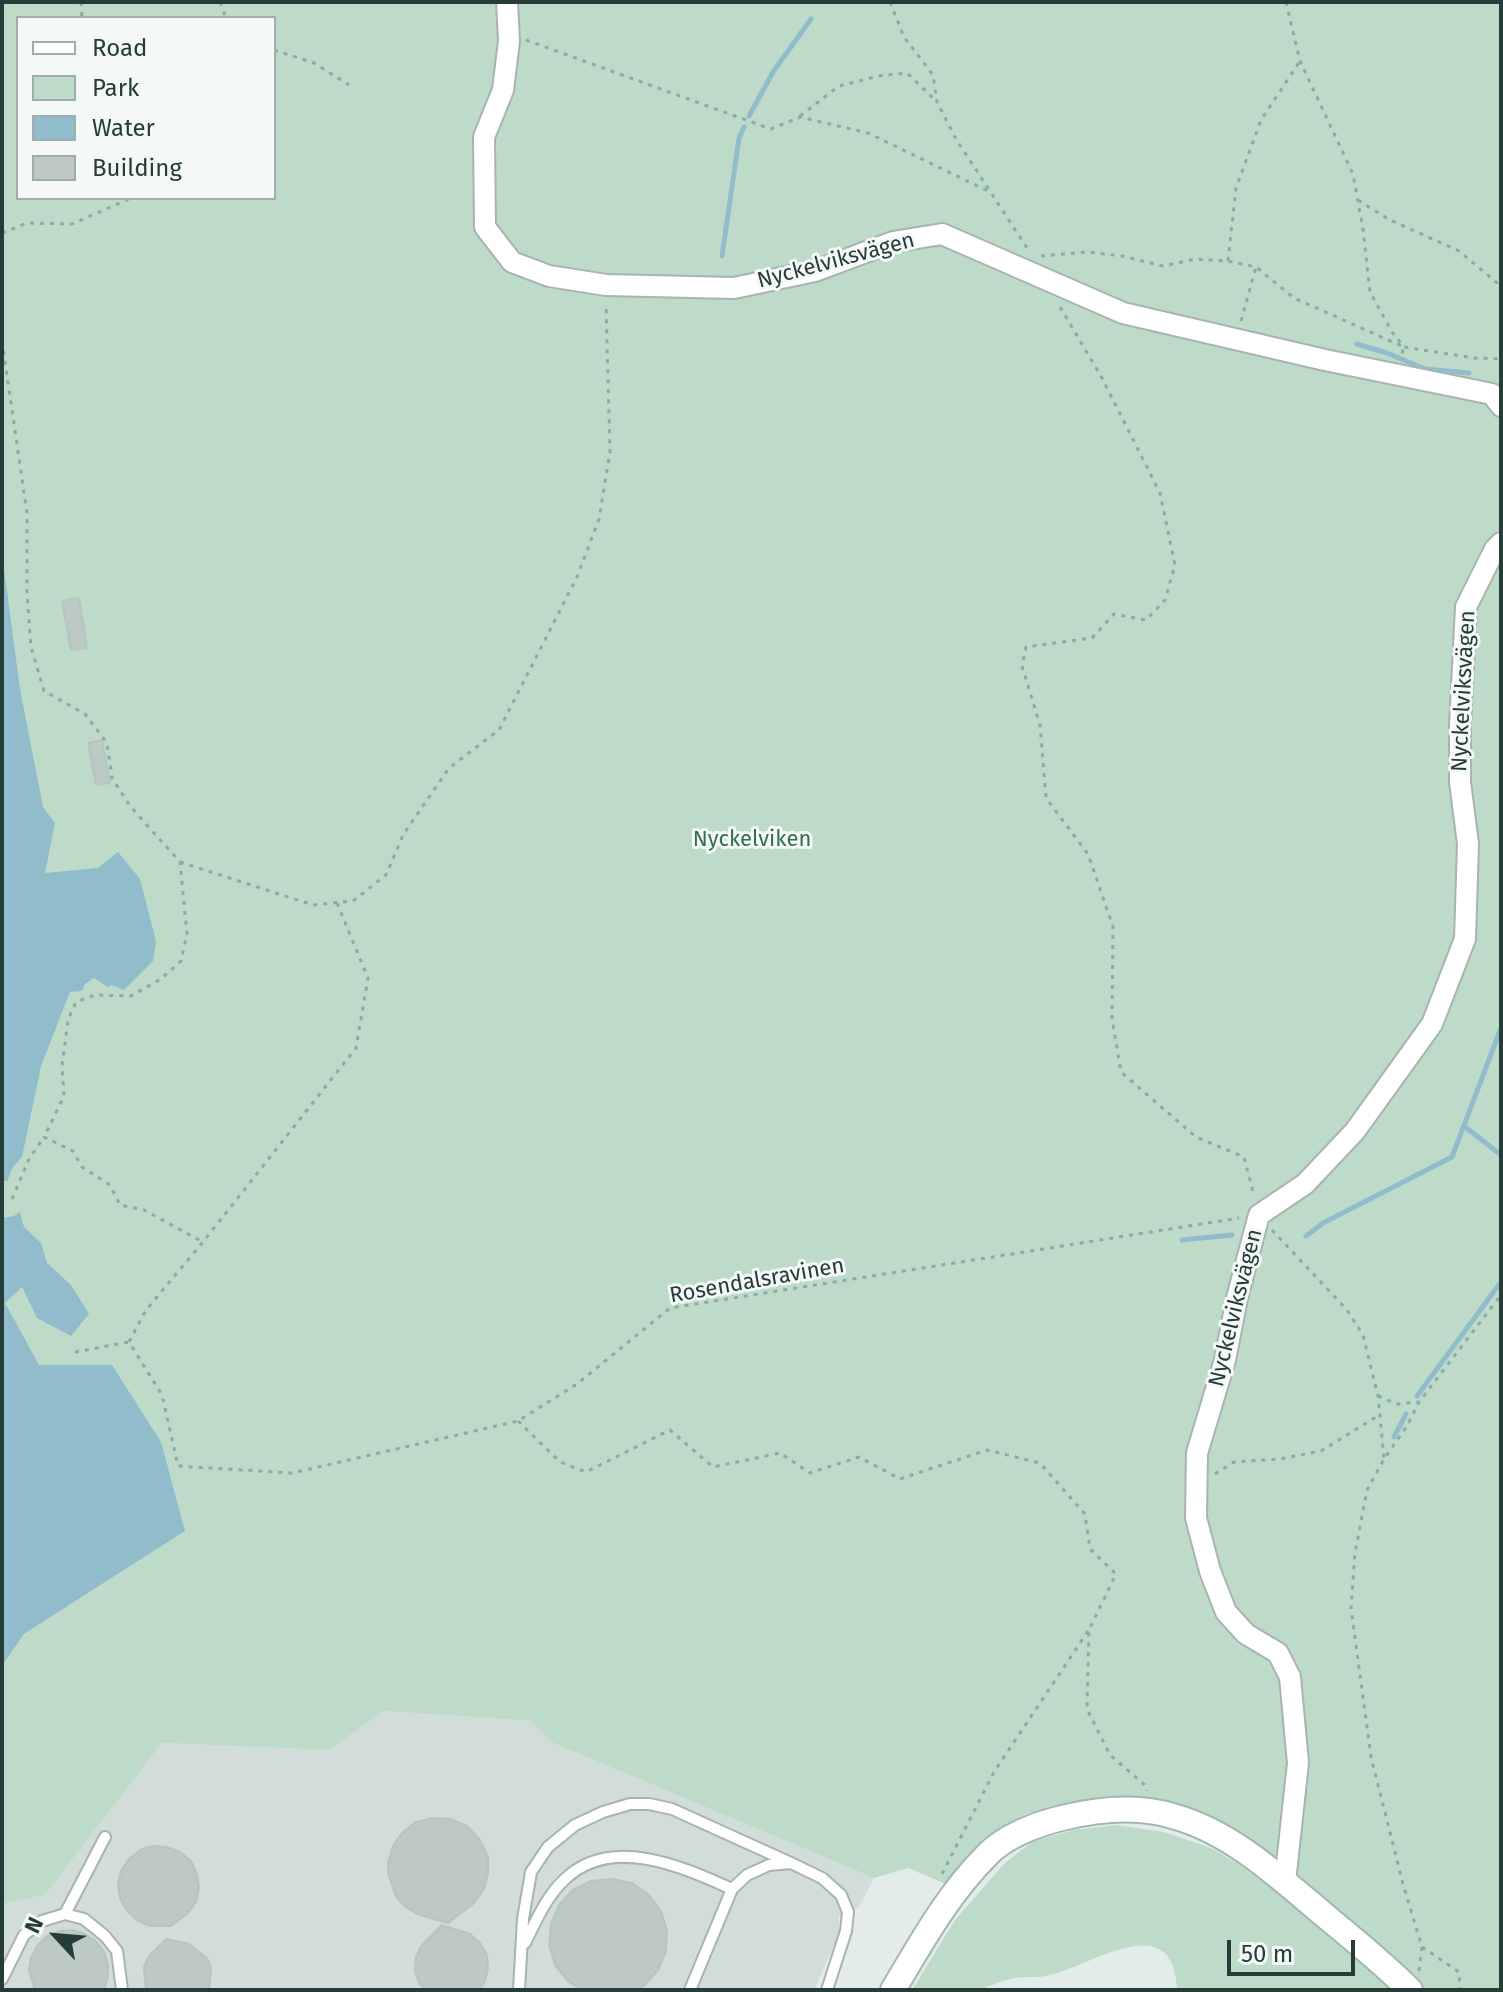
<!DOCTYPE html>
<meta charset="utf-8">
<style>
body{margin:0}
#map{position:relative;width:1503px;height:1992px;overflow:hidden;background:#e4ece9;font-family:"Fira Sans",sans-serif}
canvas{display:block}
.frame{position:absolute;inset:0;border:4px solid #253c38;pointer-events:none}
.legend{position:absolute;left:16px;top:16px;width:260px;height:184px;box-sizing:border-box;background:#f4f9f7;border:2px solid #a1adab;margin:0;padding:10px 14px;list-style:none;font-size:24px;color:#253c38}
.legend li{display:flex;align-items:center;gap:16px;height:40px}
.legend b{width:40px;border:2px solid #a1adab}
.north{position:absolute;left:16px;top:1896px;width:80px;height:80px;-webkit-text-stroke:6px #f4f9f7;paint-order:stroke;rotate:296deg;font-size:22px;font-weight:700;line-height:32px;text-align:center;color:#253c38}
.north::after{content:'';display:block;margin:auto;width:28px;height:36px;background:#253c38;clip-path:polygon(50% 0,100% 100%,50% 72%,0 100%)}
.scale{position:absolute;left:1227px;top:1940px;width:128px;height:36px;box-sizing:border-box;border:4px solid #253c38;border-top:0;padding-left:10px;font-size:24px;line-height:28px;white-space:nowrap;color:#253c38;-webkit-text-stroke:6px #f4f9f7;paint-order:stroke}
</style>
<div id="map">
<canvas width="1503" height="1992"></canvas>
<div class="frame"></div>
<ul class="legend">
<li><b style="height:10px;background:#fff"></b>Road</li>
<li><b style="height:22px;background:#bedbc9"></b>Park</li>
<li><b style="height:22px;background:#91bccc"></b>Water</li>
<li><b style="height:22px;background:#bcc9c5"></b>Building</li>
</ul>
<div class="north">N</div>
<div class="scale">50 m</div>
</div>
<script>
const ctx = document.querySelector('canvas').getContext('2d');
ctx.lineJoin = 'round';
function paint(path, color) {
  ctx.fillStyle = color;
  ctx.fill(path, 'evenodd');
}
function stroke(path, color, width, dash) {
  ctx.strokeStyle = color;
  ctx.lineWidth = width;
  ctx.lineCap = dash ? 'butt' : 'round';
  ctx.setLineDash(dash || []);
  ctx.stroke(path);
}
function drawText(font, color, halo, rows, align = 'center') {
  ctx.font = font + ' "Fira Sans",sans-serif';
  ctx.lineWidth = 6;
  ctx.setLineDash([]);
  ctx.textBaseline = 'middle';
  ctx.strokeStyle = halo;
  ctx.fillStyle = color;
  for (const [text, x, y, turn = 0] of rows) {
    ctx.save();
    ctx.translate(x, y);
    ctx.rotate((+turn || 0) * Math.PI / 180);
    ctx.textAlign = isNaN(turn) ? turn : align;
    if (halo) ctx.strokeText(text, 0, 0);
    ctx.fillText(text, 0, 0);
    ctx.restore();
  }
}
paint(new Path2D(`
 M384,1711l147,10 20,21 323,136 -16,30 -19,8v18l-25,56h-812v-86l43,-9 117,-152 167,7z`), '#d2dcd8');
paint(new Path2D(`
 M2,2h1499v1988h-83l-234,-181 -92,-11 -67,16 -44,30 -35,40 -38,-16 -34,10 -323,-136 -20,-21 -147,-10 -55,39 -167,-7 -117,152 -43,9v-238l22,-32 133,-85 -155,-67zM18,18h256v180h-256z
 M1115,1825l49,7 47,16 29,17 56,42 97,83h-216c-3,-86 -88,-22 -131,-14 -10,2 -20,0 -30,2 -10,1 -20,6 -30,9l-2,3h-72l43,-70 49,-56 29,-23 42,-11z`), '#bedbc9');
paint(new Path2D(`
 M2,554l18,135 23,118 12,16 -10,50 53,-5 20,-16 22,27 16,62 -3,20 -29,29 -12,-5 -4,2 -14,-9 -9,6 -3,7 -12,1 -29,74 -19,91 -9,10 -6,14h-5z
 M20,1212l4,15 17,16 6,20 24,22 18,29 -18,22 -34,-18 -15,-31 -17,16 34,62h73l49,77 24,89 -161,103 -22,32v-448l12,-2z`), '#91bccc');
stroke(new Path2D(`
 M749,116l24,-44 38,-53
 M722,256l17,-118 5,-11
 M1357,344l30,9 38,16 44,4
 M1464,1126l37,29
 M1306,1236l17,-13 129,-66 49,-129
 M1182,1240l50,-5
 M1417,1396l84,-114
 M1394,1437l12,-23`), '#91bccc', 5);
const building = new Path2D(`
 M79,598l8,50 -16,2 -9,-49z
 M102,740l8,43 -14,2 -8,-42z
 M433,1818l17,1 17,7 13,14 8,17v17l-4,15 -11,15 -25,19 -31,-9 -14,-9 -7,-9 -8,-22v-12l6,-18 9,-12 13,-10z
 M153,1846l14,1 13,5 11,9 6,13 2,14 -3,14 -8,11 -17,13h-21l-13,-6 -10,-9 -7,-13 -2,-14 3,-13 8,-12 11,-9z
 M612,1879l20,4 17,12 12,16 6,20 -1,21 -8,18 -14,16 -9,4h-54l-13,-9 -13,-16 -6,-20 2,-21 8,-19 14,-15 18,-9z
 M442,1925l28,9 10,9 7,12 1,13 -3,13 -6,9h-54l-6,-7 -4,-12 1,-14 6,-12z
 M73,1930l12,4 11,7 8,11 4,12v13l-4,13h-69l-6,-20 2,-13 7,-12 9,-9 13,-5z
 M166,1939l23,5 18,14 4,10 -2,22h-63l-2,-23 5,-11z`);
paint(building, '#bcc9c5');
stroke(building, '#b6c5c1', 2);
const lane = new Path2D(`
 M65,1914l40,-77
 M525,1943c11,-22 21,-46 39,-63 47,-46 119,-13 168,9
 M2,1979l22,-44 18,-14 23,-7 19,5 21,17 12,15 5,39
 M519,1990l4,-71 8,-47 17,-25 27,-22 28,-13 27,-8h19l23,5 119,54
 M690,1990l42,-101 15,-14 22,-10 22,-2 31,15 19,17 7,17 -2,19 -19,59`);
const street = new Path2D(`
 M507,2l2,39 -6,49 -19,47 1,90 27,35 37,14 57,9 128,3 81,-17 78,-29 49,-8 181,79 202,47 167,34 9,12
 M1285,1882l13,-119 -8,-86 -12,-24 -32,-19 -20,-22 -16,-41 -14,-53 1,-65 28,-93 12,-62 22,-83 46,-31 50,-53 77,-107 33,-85 3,-95 -8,-62v-56l6,-119 29,-58 6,-6`);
const secondary = new Path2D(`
 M893,1990c28,-47 55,-96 94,-135 18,-19 50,-31 75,-37 37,-9 77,-13 114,-1 56,16 103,60 147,97 30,25 60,49 87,76`);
stroke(lane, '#a7b4b0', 14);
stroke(street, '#a7b4b0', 24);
stroke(secondary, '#a3b7b2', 28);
stroke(new Path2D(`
 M81,2l1,16
 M220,2l6,16
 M890,2l14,35 29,38 4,27 19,37 73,112
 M1286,2l14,59 53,113 10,55 7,63 22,40 12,15 70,11 27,1
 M526,40l245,89 29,-12 68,16 120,58
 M274,50l40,13 35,22
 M800,116l39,-30 39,-10 29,-3 30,29
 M1358,200l30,19 71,32 42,35
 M2,233l25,-10 45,1 59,-26
 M1041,256l47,-4 34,4 41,10 33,-7 32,2 28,6 38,31 110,49 -3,9
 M1228,261l8,-73 25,-68 39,-59
 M1060,307l42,71 58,115 15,72 -10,35 -19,20 -32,-6 -22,24 -66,9 -4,19 18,59 6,73 42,56 25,73 -1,92 9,53 75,65 48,20 10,39
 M1241,321l15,-54
 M2,341l25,172v80l4,54 13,44 41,23 22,29 5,35 18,28 50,56 7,72 -6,27 -20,18 -30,17 -36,-1 -19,7 -8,18 -6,46 2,30 -20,41 29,14 9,16 28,18 10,20 24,5 59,32
 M180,862l133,43 40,-4 33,-26 17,-40 46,-67 50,-38 78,-153 22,-58 11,-67 -4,-148
 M337,903l31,75 -12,70 -153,194 -57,68 -17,32 33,53 16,71 114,7 226,-52 59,-37 93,-76 569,-90
 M12,1199l17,-40 15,-22
 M1272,1230l75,80 16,25 15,61 6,63
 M75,1352l54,-10
 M1378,1396l19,8 20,-2
 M518,1421l42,41 26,10 84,-42 43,37 67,-14 30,20 49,-16 41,22 87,-29 53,13 45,51 5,35 26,25 -27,56 -2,79 23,46 36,31 1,5
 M1215,1474l19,-12 46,-3 41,-8 60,-37
 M942,1874l52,-102 94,-141
 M1422,1947l37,25 1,18
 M1419,1971l3,-24 -19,-63 -32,-127 -20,-149 4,-55 12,-63 17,-31 23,-33 12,-24 82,-107`), '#87ada5', 3, [4, 6]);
stroke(lane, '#fff', 10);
stroke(street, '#fff', 20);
stroke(secondary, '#fff', 24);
drawText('22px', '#253c38', '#f4f9f7', [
 ["Nyckelviksvägen",836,261,-15],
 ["Nyckelviksvägen",1464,691,-87],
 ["Rosendalsravinen",757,1281,-10],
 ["Nyckelviksvägen",1236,1308,-76]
]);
drawText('22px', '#326f50', '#f4f9f7', [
 ["Nyckelviken",752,840]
]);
</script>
